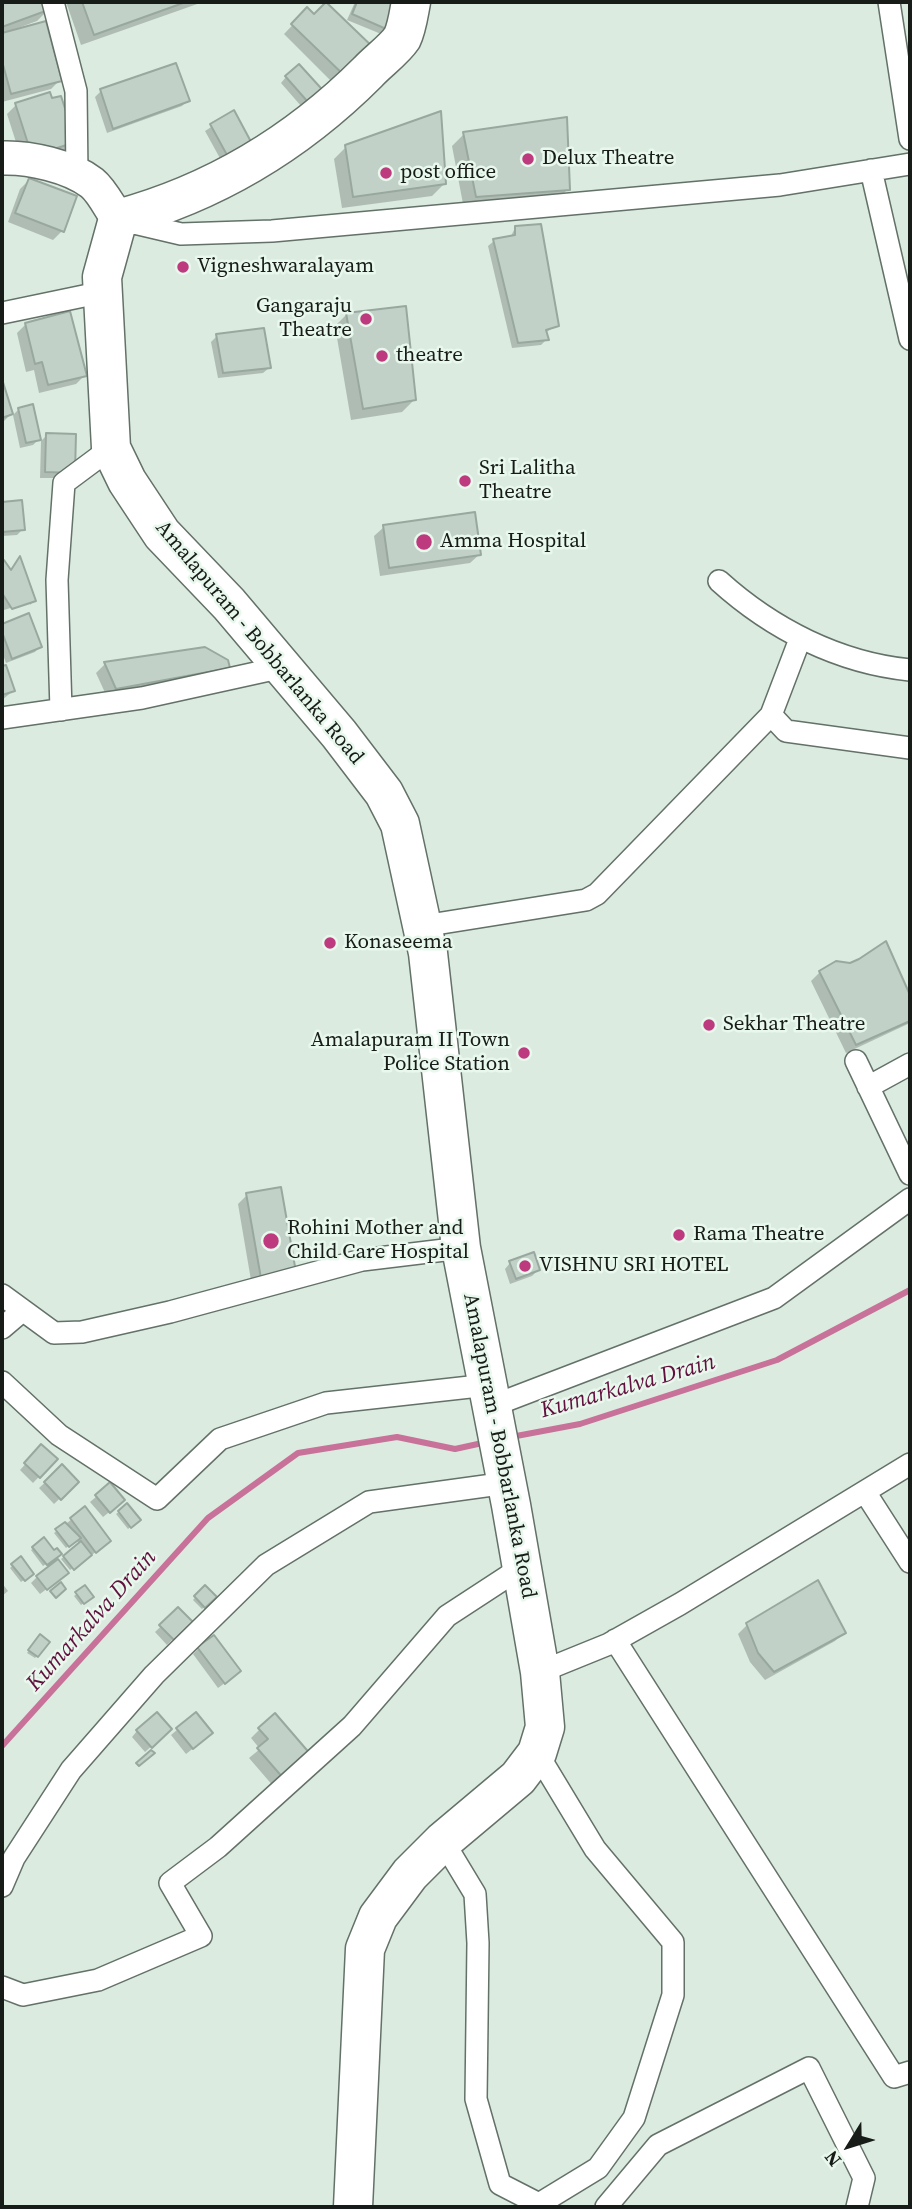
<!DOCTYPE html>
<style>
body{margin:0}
#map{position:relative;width:912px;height:2209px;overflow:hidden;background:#dbebe0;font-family:"Source Serif 4",serif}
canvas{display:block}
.frame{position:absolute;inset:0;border:4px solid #171c18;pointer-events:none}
.north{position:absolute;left:814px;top:2111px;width:70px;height:70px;-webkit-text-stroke:5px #e8f8ed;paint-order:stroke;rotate:232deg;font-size:19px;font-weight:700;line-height:28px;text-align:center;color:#171c18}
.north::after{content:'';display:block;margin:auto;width:24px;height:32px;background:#171c18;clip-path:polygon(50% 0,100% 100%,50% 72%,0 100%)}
</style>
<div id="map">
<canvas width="912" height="2209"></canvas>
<div class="frame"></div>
<div class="north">N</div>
</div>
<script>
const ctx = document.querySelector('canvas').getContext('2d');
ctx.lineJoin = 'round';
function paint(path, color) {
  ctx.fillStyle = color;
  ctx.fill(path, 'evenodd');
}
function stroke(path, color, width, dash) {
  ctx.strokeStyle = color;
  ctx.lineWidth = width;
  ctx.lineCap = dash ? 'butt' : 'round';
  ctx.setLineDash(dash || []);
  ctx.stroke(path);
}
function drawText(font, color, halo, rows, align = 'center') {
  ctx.font = font + ' "Source Serif 4",serif';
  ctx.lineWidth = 5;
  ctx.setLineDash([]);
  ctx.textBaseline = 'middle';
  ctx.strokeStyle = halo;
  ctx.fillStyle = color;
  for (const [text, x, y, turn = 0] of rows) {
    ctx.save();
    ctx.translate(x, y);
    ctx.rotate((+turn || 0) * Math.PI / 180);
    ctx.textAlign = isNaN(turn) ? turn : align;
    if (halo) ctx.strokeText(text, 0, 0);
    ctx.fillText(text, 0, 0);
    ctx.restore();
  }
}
paint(new Path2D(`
 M2,2h45l2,7 -12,12 -19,7 42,52 -9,9 -49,13z
 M66,2h137l-122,43z
 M355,2h28l17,7 -14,27 -39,-16z
 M307,10l68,42 -36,37 -55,-55z
 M286,77l40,20 -18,17 -27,-31z
 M101,91l87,9 -6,6 -75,27 -12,-36z
 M16,105l58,37 -9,9 -42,13 -16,-50z
 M233,113l-6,58 -22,-40z
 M464,134l104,55 -12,12 -92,8 -12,-63z
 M346,147l98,37 -12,12 -90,12 -8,-49z
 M29,180l33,51 -9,9 -45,-18 12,-33z
 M515,228l42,97 -12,8 2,6 -6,6 -29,3 -24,-102 6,-5 16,-3z
 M347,314l67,86 -12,12 -51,8 -16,-94z
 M26,324l59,51 -9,9 -37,9 -5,-23 -8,2 -9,-39z
 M217,336l52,32 -6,5 -45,5 -7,-36z
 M2,384l9,30 -9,9z
 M19,409l20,30 -6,6 -13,3 -7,-33z
 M47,435l20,43h-27l1,-37z
 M20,502l3,27 -6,6 -15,1v-32z
 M384,527l96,27 -10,9 -90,13 -6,-40z
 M19,559l15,42 -4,4v-3l-26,8 -2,-47 8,8z
 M28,615l12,31 -5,6 -29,11 -4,-11v-27z
 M205,649l23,19 -9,9 -112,20 -11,-24 9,-9z
 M5,667l8,24 -11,9v-32z
 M886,943l24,57v23l-64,30 -35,-72 9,-9 30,-7z
 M247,1195l48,82 -42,15 -15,-88z
 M510,1263l28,7 -6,6 -22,8 -5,-15z
 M41,1447l14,13 -22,23 -13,-13z
 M62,1467l15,15 -23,22 -15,-16z
 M110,1485l7,21 -14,11 -13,-15z
 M127,1506l12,14 -11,9 -12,-15z
 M85,1509l18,38 -33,23 -9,-11 19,-15 -4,-4 -10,8 -12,-15z
 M44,1540l14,16 -15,10 -12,-16z
 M20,1559l12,15 -11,8 -11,-14z
 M37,1577l24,1 -21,16 -9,-11z
 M2,1583l6,8 -6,5z
 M205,1587l9,10 -12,12 -9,-9z
 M85,1588l7,9 -11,8 -7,-9z
 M178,1610l12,12 -23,23 -12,-13z
 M747,1625l97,7 -9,9 -70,39 -15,-18 -12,-28z
 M37,1639v17l-2,2 -8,-5z
 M198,1649l35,28 -15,11 -25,-34z
 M196,1714l9,25 -19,15 -15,-19z
 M260,1729l40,36 -26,22 -25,-29 11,-9 -9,-11z
 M137,1731l27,4 -19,17 -13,-15z`), '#0003');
stroke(new Path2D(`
 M511,1437l69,-13 197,-64 133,-70
 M2,1746l206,-228 90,-65 99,-16 58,12 32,-7`), '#c87199', 6);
const building = new Path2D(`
 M2,2h47l2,7 -49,18z
 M82,2h104l-92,33z
 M326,2l52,50 -28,29 -59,-57 16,-17 7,7z
 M357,2h31l15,6 -10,24 -41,-18z
 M46,21l16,60 -51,13 -9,-33v-28z
 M176,63l14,38 -77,28 -13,-40z
 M299,64l30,33 -14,13 -30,-34z
 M50,92l2,6 9,-2 15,46 -44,14 -17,-53z
 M234,110l23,43 -24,13 -23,-42z
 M441,111l5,73 -93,13 -8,-52z
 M567,117l3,73 -94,7 -13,-65z
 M29,178l48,18 -13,36 -49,-19z
 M541,224l18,102 -13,4 3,10 -31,3 -25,-104 22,-4v-9z
 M406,306l10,94 -53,9 -17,-96z
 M70,311l17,65 -39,9 -6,-23 -7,2 -10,-41z
 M264,328l7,40 -48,5 -7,-39z
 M2,379l11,35 -11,4z
 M33,404l8,36 -15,3 -8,-35z
 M46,433l30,1 -1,39 -30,-1z
 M22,500l3,30 -23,2v-30z
 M475,512l6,43 -92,13 -6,-43z
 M20,556l16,45 -24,8 -10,-16v-32l2,-1 7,10z
 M29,613l13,34 -30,12 -10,-27v-8z
 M205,647l23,13 2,8 -114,21 -12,-27z
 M6,665l9,26 -13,4v-29z
 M886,941l24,54v26l-54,24 -37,-74 17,-10 14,2 9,-4z
 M281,1187l16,91 -35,6 -16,-91z
 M534,1252l6,18 -24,9 -7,-18z
 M41,1444l17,15 -18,19 -16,-15z
 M62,1464l17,18 -18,18 -17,-18z
 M110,1482l15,18 -15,13 -15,-18z
 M127,1503l14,17 -10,8 -13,-17z
 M85,1506l26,35 -15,12 -26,-35z
 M65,1522l16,16 -12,9 -14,-18z
 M44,1537l10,13 3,-2 5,6 -15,11 -15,-18z
 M81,1541l11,14 -18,15 -11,-14z
 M21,1556l13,18 -9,7 -14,-17z
 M58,1559l11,14 -22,17 -11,-14z
 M818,1580l28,53 -72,39 -16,-19 -12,-30z
 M61,1582l5,7 -10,9 -6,-7z
 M85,1585l9,12 -10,7 -9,-12z
 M205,1585l12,12 -12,11 -11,-12z
 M178,1607l15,15 -19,18 -15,-15z
 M40,1634l10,8 -12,15 -10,-7z
 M214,1635l27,36 -16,13 -28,-37z
 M157,1712l15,17 -20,19 -16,-18z
 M196,1712l17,21 -20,16 -17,-21z
 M275,1713l37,43 -28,23 -27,-31 11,-9 -10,-11z
 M151,1750l4,3 -16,13 -3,-3z`);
paint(building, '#c2d1c7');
stroke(building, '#99a89e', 2);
const street = new Path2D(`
 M53,2l23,89 1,84
 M889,2l21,137
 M871,170l39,169
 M130,222l51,12 91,-3 508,-46 130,-21
 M2,313l101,-21
 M719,581c53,48 120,82 191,89
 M800,639l-29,76 15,16 124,17
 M61,710l-4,-130 7,-97 47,-35
 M2,718l140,-20 141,-31
 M423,926l163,-26 11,-6 174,-179
 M856,1061l54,113
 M868,1087l42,-23
 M2,1295l52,38 28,-1 88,-20 192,-52 99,-12
 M2,1328l20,-17
 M2,1382l57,53 98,64 63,-60 106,-36 162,-18
 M492,1406l282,-108 136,-99
 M865,1492l45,70
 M615,1640l279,437 16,-5
 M540,1672l69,-28 71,-40 230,-140
 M443,1841l32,53 3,49 -2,156 24,85 39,20 59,-36 36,-50 39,-123v-53l-78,-93 -58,-96
 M2,1886l12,-28 57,-88 83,-95 112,-110 103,-63 138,-19
 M2,1987l21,8 75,-15 103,-44 -31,-53 48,-36 134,-121 95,-110 75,-49
 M606,2207l52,-62 151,-77 55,110 -7,29`);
const primary = new Path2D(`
 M2,158c27,-1 68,8 90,25 10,8 18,25 26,36`);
const highway = new Path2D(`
 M353,2207l12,-258 13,-32 32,-43 33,-33 75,-63 19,-25 8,-26 -5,-55 -29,-167 -50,-257 -33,-295 -28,-129 -16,-31 -45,-59 -110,-130 -67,-70 -35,-53 -16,-33 -9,-171 16,-58c96,-26 180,-77 250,-147 10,-11 26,-22 34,-34 5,-10 7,-26 9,-36`);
stroke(street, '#637168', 24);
stroke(primary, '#637168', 36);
stroke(highway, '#637168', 41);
stroke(street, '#fff', 21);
stroke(primary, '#fff', 33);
stroke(highway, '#fff', 38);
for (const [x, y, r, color] of [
 [528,159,7,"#be3a7f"],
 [386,173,7,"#be3a7f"],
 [183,267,7,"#be3a7f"],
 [366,319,7,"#be3a7f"],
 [382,356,7,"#be3a7f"],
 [465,481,7,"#be3a7f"],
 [424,542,9,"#be3a7f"],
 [330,943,7,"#be3a7f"],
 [709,1025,7,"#be3a7f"],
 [524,1053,7,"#be3a7f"],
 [679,1235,7,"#be3a7f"],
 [271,1241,9,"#be3a7f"],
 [525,1266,7,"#be3a7f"]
]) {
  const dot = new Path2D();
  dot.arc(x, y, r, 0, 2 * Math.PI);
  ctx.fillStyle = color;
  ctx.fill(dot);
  stroke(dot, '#e8f8ed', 2.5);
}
drawText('21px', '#171c18', '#e8f8ed', [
 ["Delux Theatre",542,159],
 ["post office",400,173],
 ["Vigneshwaralayam",197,267],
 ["Gangaraju",352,307,"right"],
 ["Theatre",352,331,"right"],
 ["theatre",396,356],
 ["Sri Lalitha",479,469],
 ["Theatre",479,493],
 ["Amma Hospital",440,542],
 ["Konaseema",344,943],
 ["Sekhar Theatre",723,1025],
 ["Amalapuram II Town",510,1041,"right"],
 ["Police Station",510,1065,"right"],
 ["Rohini Mother and",287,1229],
 ["Child Care Hospital",287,1253],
 ["Rama Theatre",693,1235],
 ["VISHNU SRI HOTEL",539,1266]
], 'left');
drawText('21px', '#171c18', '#e8f8ed', [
 ["Amalapuram - Bobbarlanka Road",259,643,50],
 ["Amalapuram - Bobbarlanka Road",499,1446,79]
]);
drawText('italic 23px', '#60113d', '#e8f8ed', [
 ["Kumarkalva Drain",628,1387,-16],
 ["Kumarkalva Drain",92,1621,-48]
]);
</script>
